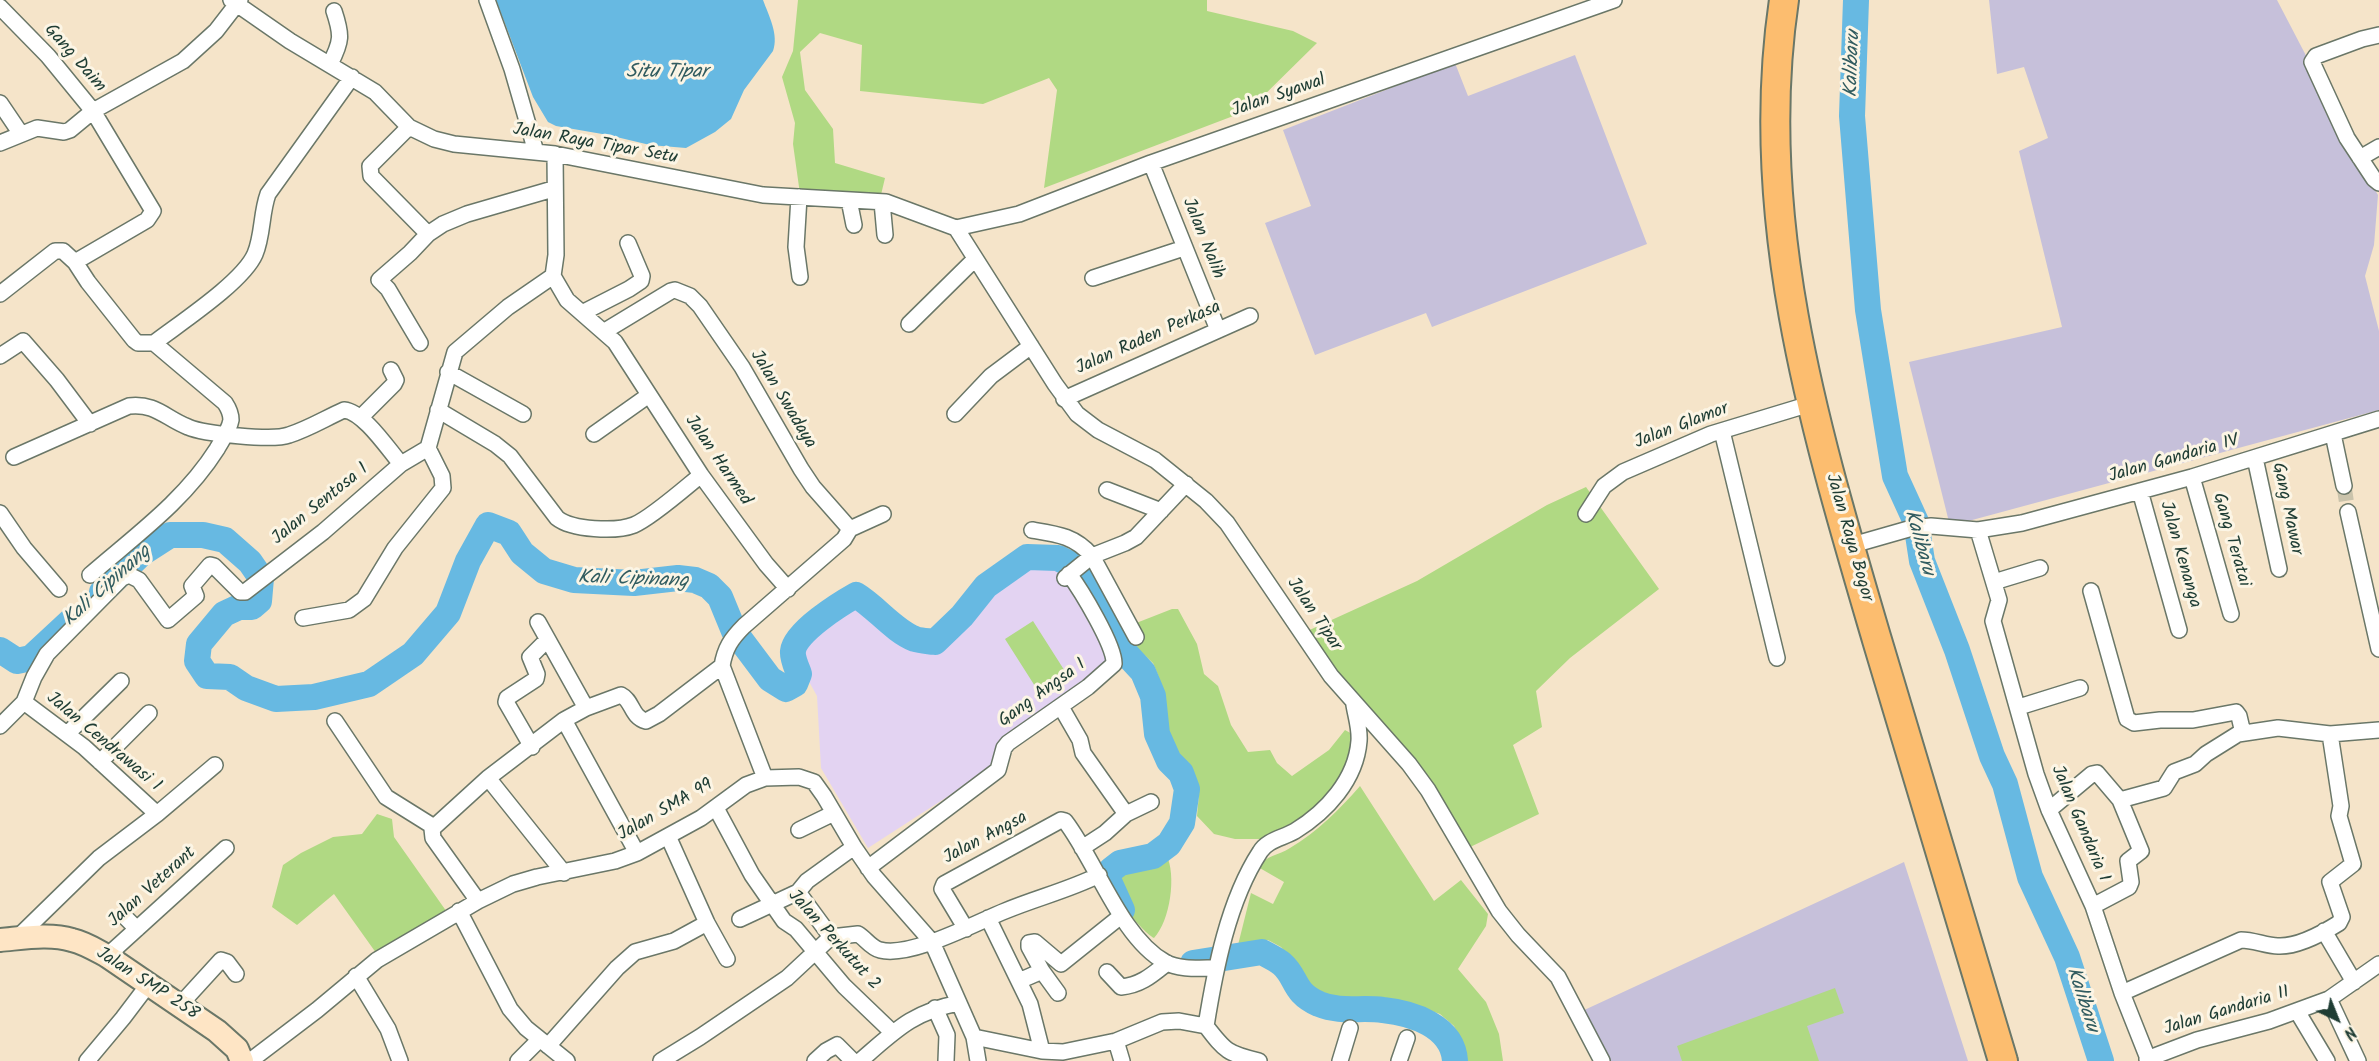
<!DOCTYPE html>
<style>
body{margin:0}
#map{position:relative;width:2379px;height:1061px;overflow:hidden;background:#f5e4c9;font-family:Kalam,sans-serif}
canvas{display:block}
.north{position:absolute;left:2307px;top:989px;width:60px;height:60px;-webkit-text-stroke:4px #fcf5e5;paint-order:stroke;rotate:137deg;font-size:16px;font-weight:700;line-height:24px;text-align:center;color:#1f3d34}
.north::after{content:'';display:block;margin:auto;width:21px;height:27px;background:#1f3d34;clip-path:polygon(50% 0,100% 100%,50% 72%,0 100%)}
</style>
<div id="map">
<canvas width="2379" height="1061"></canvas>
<div class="north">N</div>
</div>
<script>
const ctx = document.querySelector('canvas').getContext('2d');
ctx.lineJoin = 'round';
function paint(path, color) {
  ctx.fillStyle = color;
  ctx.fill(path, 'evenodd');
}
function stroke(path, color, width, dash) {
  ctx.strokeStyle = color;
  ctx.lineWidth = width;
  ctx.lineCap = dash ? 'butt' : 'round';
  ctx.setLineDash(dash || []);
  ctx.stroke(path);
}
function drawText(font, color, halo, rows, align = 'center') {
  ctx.font = font + ' Kalam,sans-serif';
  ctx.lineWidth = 6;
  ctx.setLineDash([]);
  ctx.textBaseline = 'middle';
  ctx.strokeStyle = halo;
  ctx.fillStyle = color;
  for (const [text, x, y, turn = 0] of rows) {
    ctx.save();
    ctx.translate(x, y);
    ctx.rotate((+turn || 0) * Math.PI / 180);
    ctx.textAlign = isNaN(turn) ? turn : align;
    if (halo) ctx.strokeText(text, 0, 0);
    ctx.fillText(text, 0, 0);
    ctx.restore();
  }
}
paint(new Path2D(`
 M1033,564l18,1 14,13 47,80 -120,106 -42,31 -82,53 -47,-80 -4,-72 -15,-27 -4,-12 3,-15 8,-11 14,-11 27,-16 13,1 9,5 30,30 24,8 35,-25 55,-53z`), '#e3d3f2');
paint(new Path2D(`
 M1989,0h288l36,69 29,66 36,60 -4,50 -9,31 14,55v79l-429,116 -41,-164 153,-35 -43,-176 29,-13 -24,-71 -27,7z
 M1575,55l72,189 -215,83 -6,-14 -111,42 -50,-132 46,-17 -28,-76 172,-67 13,33z
 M1904,862l64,199h-365l-23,-49z`), '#c6c0da');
paint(new Path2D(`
 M798,0h409v11l86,20 24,12 -68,67 -205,78 13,-98 -8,-12 -66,26 -123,-13 2,-46 -42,-12 -20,19 5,38 28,39 2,34 50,15 -5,21 -80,-5 -7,-50 2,-21 -13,-46 11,-26z
 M1586,487l73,102 -89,69 -34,33 6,36 -29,18 26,69 -73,35 -163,-216 114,-52 130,-76z
 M1172,609h6l19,35 7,30 14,12 13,39 17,27 22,-2 7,13 15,13 37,-26 16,-20 9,5 2,11 -15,36 -26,31 -51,26h-29l-21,-5 -17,-18 2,-22 -10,-31 -16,-11 -4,-7 -1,-19 -10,-51 -5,-12 -15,-14 -12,-22z
 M1033,621l35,55 -28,18 -35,-55z
 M1360,786l74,115 27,-21 27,34 -2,12 -28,43 28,33 13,32 4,27h-40l1,-13 -10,-22 -14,-12 -29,-10 -62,-2 -31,-9 -37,-46 -13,-7 -31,9 14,-56 22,11 11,-22 -26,-15c7,-11 21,-12 32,-19 27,-16 49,-38 70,-62z
 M377,814l15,5 2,18 55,78 -70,42 -45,-63 -37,31 -25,-18 11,-42 18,-12 32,-16 29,-3z
 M1166,854c11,21 4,67 -12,84 -14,-8 -49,-50 -35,-65 7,-7 35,-12 47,-19z
 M1835,988l9,25 -37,13 12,35h-137l-5,-15z`), '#b0d983');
paint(new Path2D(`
 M496,0h267c6,16 16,35 10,51l-29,39 -13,29 -16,13 -29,16 -36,-3 -42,-10 -52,-9 -8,-4 -15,-25z`), '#67b9e2');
stroke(new Path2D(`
 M1856,0l-4,116 16,194 27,166 21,46 6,39 35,89 35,106 13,28 25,93 37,80 34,104
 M102,592l40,-39 28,-18h33l22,5 25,22 11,16 -2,23 -7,6h-13l-15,7 -25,30 -2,17 10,15 23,1 16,11 30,11 38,-2 55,-13 44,-30 35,-41 20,-52 20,-36 21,8 13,20 22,18 30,9 60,3 44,-5 17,2 14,6 11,11 14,34 36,48 16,10 9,-5 4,-10c-2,-6 -7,-16 -6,-23 2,-19 47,-47 63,-56 20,12 38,36 59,44 6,2 13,2 20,3l27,-26 24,-30 41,-29 31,1 20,10 18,21 23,57 24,26 10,24 4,38 12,27 12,12 6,16 -5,34 -13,21 -16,12 -33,7 -9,7 -3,9 14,31
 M0,650l17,11 14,-3 42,-39
 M1193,963l69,-11c7,4 14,7 20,12 16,14 10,28 37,40 22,9 41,3 64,6 29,3 70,16 72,51`), '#67b9e2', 26);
stroke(new Path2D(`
 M2344,486l4,26`), '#cac3ab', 15, [15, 8]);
const street = new Path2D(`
 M231,0l59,41 85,51 34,35 25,12 20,5 101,10 208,41 123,7 70,26
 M487,0l25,69 24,83
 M0,7l48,49 45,55 60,100 -6,9 -72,42
 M2379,35l-17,4 -46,17 -4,6 35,76 27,41 5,4
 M330,64c12,-23 12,-29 4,-53
 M0,103l21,31
 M409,127l-39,39 1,10 57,58
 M0,143l37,-15 27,4 6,-2 23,-19 90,-50 33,-30 24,-31
 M555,154l1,101 -3,21 14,24 48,42 86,133 65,89 22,25
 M2360,158l19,-11
 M1151,163l67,167
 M799,197l-3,50 4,30
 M849,200l5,25
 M882,202l3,33
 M956,228l99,156 22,30 21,16 57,30 51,41 21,22 104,153 78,88 19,26 71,121 19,24 40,42 44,84
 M956,228l63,-14 132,-51 463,-163
 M1093,278l91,-30
 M0,294l55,-43h8l12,11 13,20 46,58 4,3h16
 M582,313l47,-24 12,-8 1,-5 -14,-33
 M909,324l66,-65
 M605,331l66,-40 4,-1 15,6 10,10 42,61 59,102 12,18 37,42 -6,10 -100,87c-13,13 -19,22 -22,40l43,112
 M154,343c26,-20 89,-61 101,-89 8,-19 6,-41 13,-60l84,-117
 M420,343l-32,-54 -9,-9 31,-27 18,-19 15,-10 24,-10 86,-25
 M0,356l23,-15 34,39 33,44
 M448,372l75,42
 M1064,399l186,-83
 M438,410l57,34 15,12 47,62c15,12 59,14 77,7 17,-7 51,-37 67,-50
 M955,414l36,-38 40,-30
 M361,417l33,-33 2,-4 -5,-10
 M1722,431l55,227
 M594,434l55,-39
 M2333,434l11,52
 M14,457l115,-51c27,-3 36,12 59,21 16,7 85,14 101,8 19,-6 37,-17 55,-25 20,2 44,39 57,54
 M2255,458l24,111
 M2192,477l39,137
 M1107,490l54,21
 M2140,491l39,139
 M2348,512l31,137
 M0,513l24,35 35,41
 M1586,514l18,-28 19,-14 88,-38 99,-30
 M850,529l33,-15
 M1032,530c25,4 43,6 60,26l44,81
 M1978,530l21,70 -6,21 43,153 13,36 44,96 29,87 27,68
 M1849,546l63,-18 19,-2 47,4 44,-7 170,-46 187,-58
 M90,575c46,-40 94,-74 127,-126 5,-9 12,-18 14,-29 0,-7 -2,-11 -6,-17l-71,-60
 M1065,578l27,-22 33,-13 11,-6 50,-53
 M1994,582l46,-14
 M2091,591l36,128 7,4 26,-3h33l43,-8 3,4 4,17
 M303,618l46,-8 15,-11 31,-51 48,-60 -1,-12 -14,-28 27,-96 53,-45 45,-31
 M538,622l48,86 -22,12 73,133
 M24,702l60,45 73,67
 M1061,707l19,33 3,13 43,61
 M2019,707l61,-19
 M586,708l35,-13c12,6 10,22 25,26l13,-7 63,-48
 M335,721l51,76 48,30
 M0,726l24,-24 10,-25 13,-23 75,-76 7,-3 10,5 29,40 28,-24 -4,-10 18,-21 4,1 26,26h5l78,-60 78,-68 27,-16
 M67,734l54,-53
 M532,747l-26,-45 1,-4 29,-19 1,-5 -7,-17 17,-17
 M100,762l49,-49
 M488,778l76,95
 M716,808l36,67 32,46 12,8 48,57 48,46
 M2049,810l43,-36 5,-1 23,27 44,-12 10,-16 21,-8 11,-10 32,-20 40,-6 52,6 49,-4
 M799,830l35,-17
 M668,836l39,87 20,36
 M1082,848l23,-15 21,-19 25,-12
 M868,868l130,-98 6,-22 4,-5 80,-56 26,-23c1,-18 -33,-74 -45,-90
 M478,901l-45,-63 -1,-9 56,-51 76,-58
 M2093,906l36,-19 2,-5 -3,-21 13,-10 -21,-51
 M459,911l51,98 16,19 41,33
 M125,917l12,12
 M988,918l42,86 12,47
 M740,919l58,-27
 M966,929l-24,-40 2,-5 117,-64 4,1c31,40 56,117 100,141 14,8 35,6 50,6
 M2324,931l30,51
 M831,937l-33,-45 9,-11 47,-34
 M16,939l83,-81 58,-44 58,-49
 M107,956l119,-108
 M1042,971l16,22
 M1107,972l14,15c20,-2 31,-12 46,-24
 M356,976l32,53 12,32
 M1019,981l23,-10 -13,-24v-4l6,-1 26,22 60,-48
 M2122,993l119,-53c13,0 25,6 37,6 20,1 45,-13 61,-23l3,-6 -12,-35 23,-18 -14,-48 2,-10 -11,-72
 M2329,999l29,62
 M179,1006l42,-46 6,2 9,12
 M935,1008l12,27 -1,26
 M2297,1011l30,50
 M1206,1026c9,-56 22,-125 54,-174 7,-12 23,-14 35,-21 31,-19 61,-51 64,-90 1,-12 -3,-24 -5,-36
 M1206,1026c19,25 22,28 53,35
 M974,1037l68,14 21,1 53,-11 46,-19 17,-1 27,5
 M1116,1041l6,20
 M548,1046l69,-78 18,-16 39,-11 33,-18
 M2147,1059l50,-19 72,-19 60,-22 50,-35
 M87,1061l36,-43 25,-33
 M250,1061l67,-51 60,-50 101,-59 35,-17 24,-7 78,-16 22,-8 64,-35 45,-33 19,-7 34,-1 15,5 10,14 30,51 20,29 58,66 42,95 4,24
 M518,1061l21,-21
 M661,1061l39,-24 87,-59 44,-41 27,-3c7,4 13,14 22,16 31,8 95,-27 125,-39 31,-13 64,-21 94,-36
 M815,1061l11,-10 11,-6 16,16
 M860,1061c35,-30 52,-49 99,-58
 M1340,1061l10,-33
 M1399,1061l8,-23`);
const secondary = new Path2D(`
 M0,940c23,-2 50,-7 72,0 13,3 24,10 35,16l110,75 20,18 5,12`);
const highway = new Path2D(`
 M1784,0c-33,220 32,432 93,640 42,141 84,281 126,421`);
stroke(street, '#6a7768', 18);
stroke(secondary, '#6a7768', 26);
stroke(highway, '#6a7768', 32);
stroke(street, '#fff', 15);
stroke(secondary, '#fee5c5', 22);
stroke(highway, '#fcbd6f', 28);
drawText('18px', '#1f3d34', '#fcf5e5', [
 ["Gang Daim",74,59,49],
 ["Jalan Syawal",1279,97,-19],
 ["Jalan Raya Tipar Setu",595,145,10],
 ["Jalan Nalih",1202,239,68],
 ["Jalan Raden Perkasa",1149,339,-24],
 ["Jalan Swadaya",782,400,59],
 ["Jalan Glamor",1682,427,-21],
 ["Jalan Gandaria IV",2174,460,-16],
 ["Jalan Harmed",717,461,56],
 ["Jalan Sentosa 1",321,505,-39],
 ["Gang Mawar",2286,509,78],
 ["Jalan Raya Bogor",1848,538,74],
 ["Gang Teratai",2230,540,74],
 ["Jalan Kenanga",2179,555,74],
 ["Jalan Tipar",1313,615,56],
 ["Gang Angsa I",1043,694,-36],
 ["Jalan Cendrawasi 1",103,743,40],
 ["Jalan SMA 99",666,811,-30],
 ["Jalan Gandaria I",2079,824,67],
 ["Jalan Angsa",986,839,-28],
 ["Jalan Veterant",153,888,-42],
 ["Jalan Perkutut 2",833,941,48],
 ["Jalan SMP 258",147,985,33],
 ["Jalan Gandaria II",2227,1012,-17]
]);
drawText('italic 20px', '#315c60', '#fcf5e5', [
 ["Kalibaru",1854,64,-88],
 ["Situ Tipar",667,74],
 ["Kalibaru",1918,543,74],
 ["Kali Cipinang",633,581,2],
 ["Kali Cipinang",108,587,-42],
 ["Kalibaru",2081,1000,72]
]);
</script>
